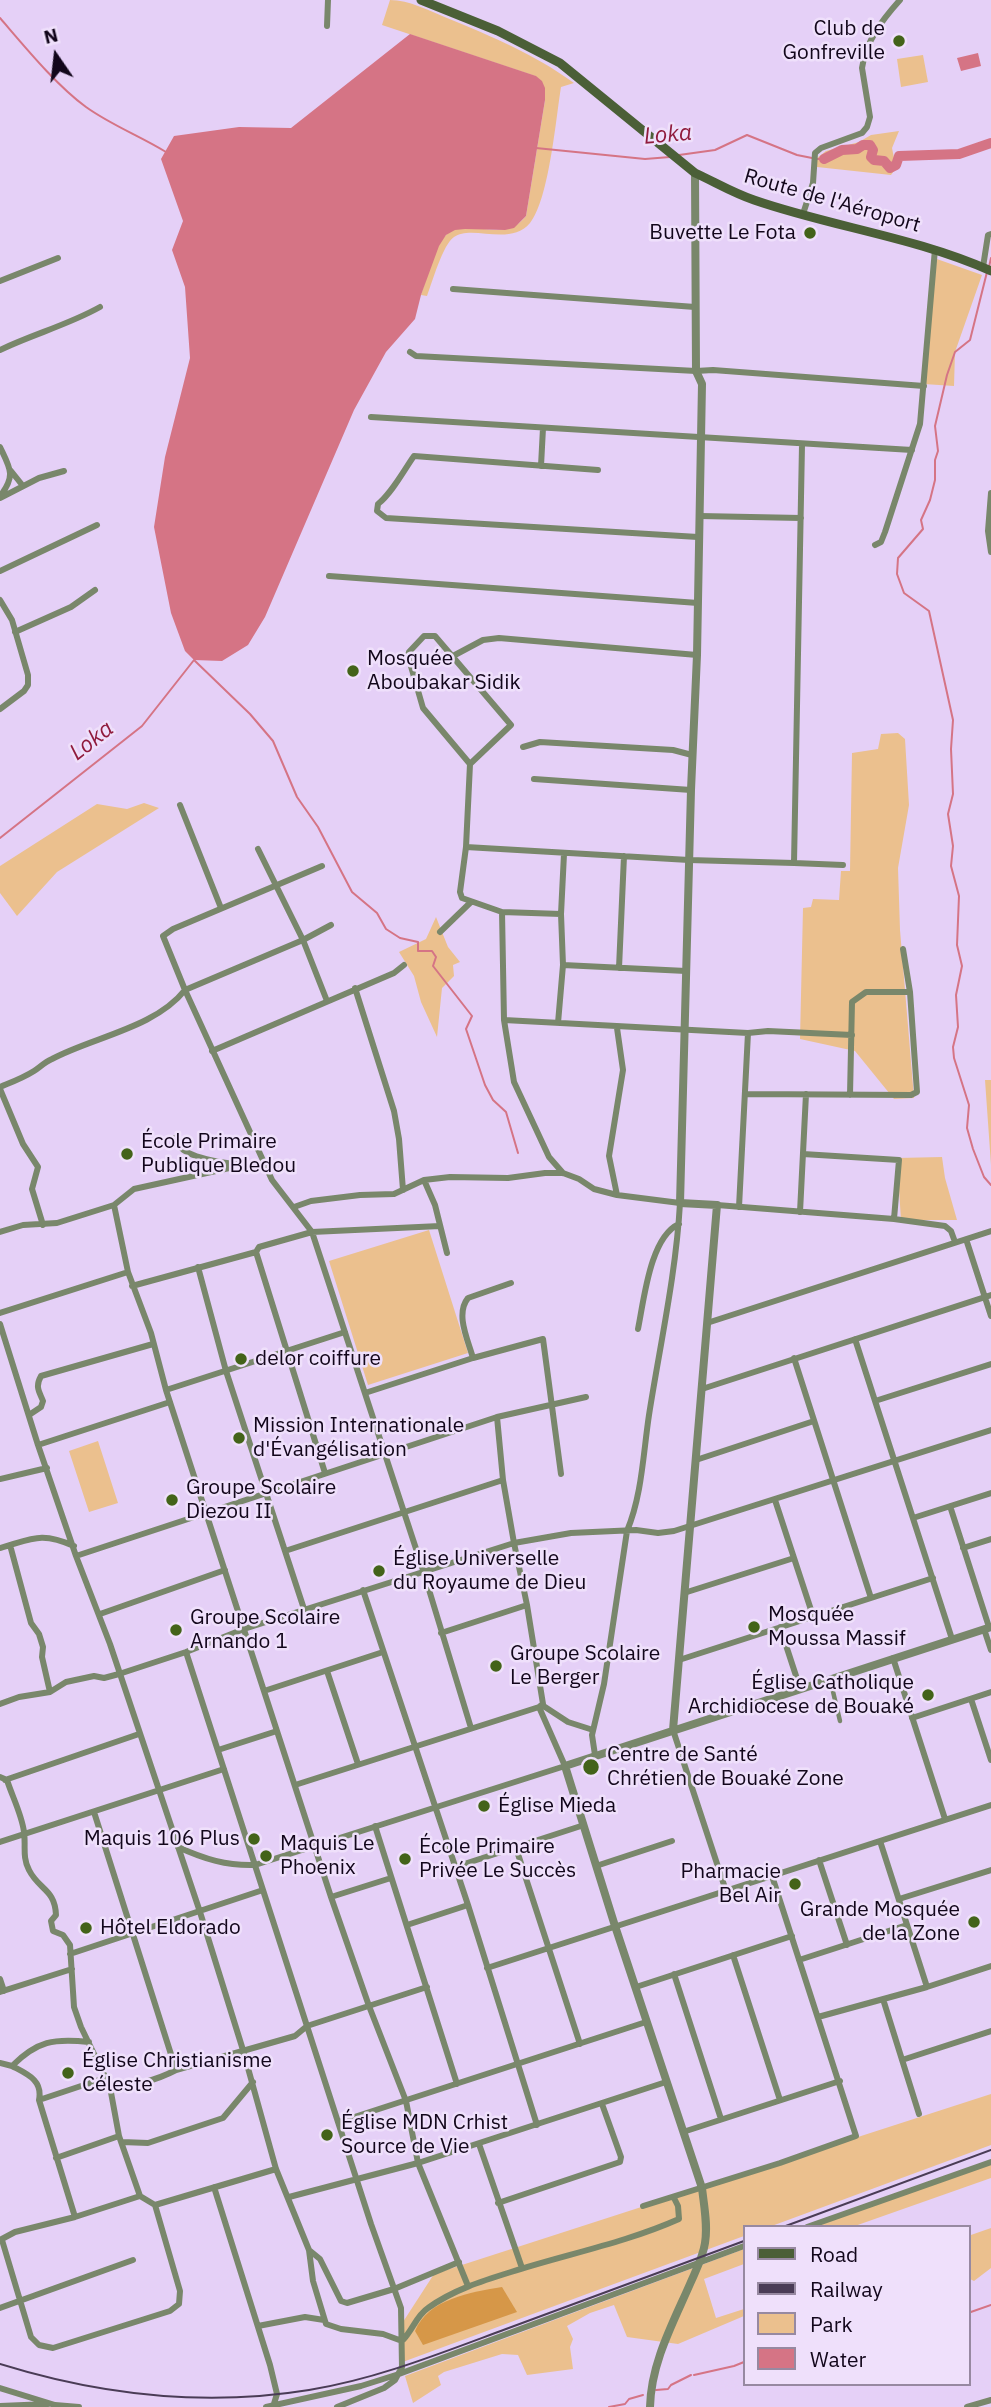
<!DOCTYPE html>
<meta charset="utf-8">
<style>
body{margin:0}
#map{position:relative;width:991px;height:2407px;overflow:hidden;background:#e5d0f7;font-family:"IBM Plex Sans",sans-serif}
canvas{display:block}
.legend{position:absolute;left:743px;top:2225px;width:228px;height:161px;box-sizing:border-box;background:#efe0fb;border:2px solid #9789a1;margin:0;padding:9px 12px;list-style:none;font-size:21px;color:#12061b}
.legend li{display:flex;align-items:center;gap:14px;height:35px}
.legend b{width:35px;border:2px solid #9789a1}
.north{position:absolute;left:21px;top:21px;width:70px;height:70px;-webkit-text-stroke:5px #efe0fb;paint-order:stroke;rotate:346deg;font-size:19px;font-weight:700;line-height:28px;text-align:center;color:#12061b}
.north::after{content:'';display:block;margin:auto;width:24px;height:32px;background:#12061b;clip-path:polygon(50% 0,100% 100%,50% 72%,0 100%)}
</style>
<div id="map">
<canvas width="991" height="2407"></canvas>
<ul class="legend">
<li><b style="height:9px;background:#4b5f37"></b>Road</li>
<li><b style="height:9px;background:#4a3c56"></b>Railway</li>
<li><b style="height:19px;background:#ebc08e"></b>Park</li>
<li><b style="height:19px;background:#d57485"></b>Water</li>
</ul>
<div class="north">N</div>
</div>
<script>
const ctx = document.querySelector('canvas').getContext('2d');
ctx.lineJoin = 'round';
function paint(path, color) {
  ctx.fillStyle = color;
  ctx.fill(path, 'evenodd');
}
function stroke(path, color, width, dash) {
  ctx.strokeStyle = color;
  ctx.lineWidth = width;
  ctx.lineCap = dash ? 'butt' : 'round';
  ctx.setLineDash(dash || []);
  ctx.stroke(path);
}
function drawText(font, color, halo, rows, align = 'center') {
  ctx.font = font + ' "IBM Plex Sans",sans-serif';
  ctx.lineWidth = 5;
  ctx.setLineDash([]);
  ctx.textBaseline = 'middle';
  ctx.strokeStyle = halo;
  ctx.fillStyle = color;
  for (const [text, x, y, turn = 0] of rows) {
    ctx.save();
    ctx.translate(x, y);
    ctx.rotate((+turn || 0) * Math.PI / 180);
    ctx.textAlign = isNaN(turn) ? turn : align;
    if (halo) ctx.strokeText(text, 0, 0);
    ctx.fillText(text, 0, 0);
    ctx.restore();
  }
}
paint(new Path2D(`
 M390,0c19,0 40,11 57,18 46,19 87,36 127,65l-13,4c-5,31 -12,113 -31,136 -20,24 -58,1 -76,14 -11,7 -22,46 -27,59l-6,-1c6,-16 13,-48 25,-60 21,-20 57,11 80,-19l19,-116c0,-11 0,-17 -10,-24l-153,-51z
 M923,55l5,27 -27,5 -4,-28z
 M899,131l-7,17 4,20 -5,7 -74,-8v-9l9,-7 33,-9 12,-7z
 M934,258l48,17 -27,77 -1,34 -30,-2z
 M898,733l7,6 4,66 -11,63 2,62 14,168 -20,1 -39,-48 -55,-12 3,-131 8,-1 2,-8 26,1 2,-29h9l2,-118 26,-4 3,-15z
 M144,803l15,5 -102,64 -40,44 -17,-23v-27l97,-62 30,5z
 M436,917l12,30 12,15 -7,3 1,11 -12,12 -5,49 -16,-35 -7,-26 -15,-24 27,-13z
 M985,1080h6v85z
 M942,1157l3,21 12,42h-56l-4,-62z
 M429,1230l39,123 -100,32 -39,-124z
 M98,1441l20,62 -29,9 -20,-61z
 M991,2094v51l-222,82h-25v9l-344,127 1,-38 33,-51z
 M991,2160v18l-139,49h-46z
 M991,2228v40l-17,13 -6,-3v-42z
 M744,2249v15l-40,15 12,39 28,-9v7l-66,28 -51,-7 -13,-32 -24,8 -23,13 6,13 -3,8 3,22 -46,6 -9,-20 -16,-1 -58,18 -6,4 3,9 -28,18 -8,-27z`), '#ebc08e');
paint(new Path2D(`
 M502,2287l15,25 -94,33 -8,-14c13,-32 56,-39 87,-44z`), '#d69748');
paint(new Path2D(`
 M410,34l126,42 6,5 3,7v12l-19,116 -12,12 -9,2 -40,-1 -10,1 -9,5 -7,11 -18,49 -6,24 -29,33 -32,58 -89,207 -17,28 -26,16 -28,-1 -9,-9 -14,-38 -17,-86 11,-70 25,-99 -5,-71 -13,-37 11,-29 -22,-62 13,-23 65,-9 52,1z
 M978,53l3,13 -20,5 -4,-13z`), '#d57485');
stroke(new Path2D(`
 M0,18c25,29 56,67 86,89 25,18 54,29 80,45
 M536,148l109,11 25,-2
 M679,155l36,-5 32,-15 50,20 15,3
 M817,159h7
 M989,267l2,-9
 M987,272l-17,68 -15,12 -8,23 -12,51 3,25 -3,9v20l-5,20 -9,20 2,9 -25,29 -1,16 7,19 25,18 24,109 -2,29 2,45 -5,20 5,32 -2,20 8,30 -2,49 5,21 -6,29 2,32 -5,20 1,11 15,47 -2,23 6,21 11,28 7,8
 M0,838l142,-112 52,-66 56,54 23,27 24,56 21,30 34,65 25,21 9,16 14,9 18,4v9h14l4,6 -3,9 39,50 -6,13 19,56 8,15 13,12 12,41
 M968,2313l23,-8
 M694,2375l40,-9 10,-4
 M656,2390l12,-1 3,-4 20,-10
 M609,2407l16,-3 4,-5 14,-4`), '#d57485', 2);
stroke(new Path2D(`
 M824,159l18,-9 15,-1 6,-4h7l3,5 -2,7 3,3 10,1 6,7 6,-3 3,-9 60,-2 32,-11`), '#d57485', 10);
stroke(new Path2D(`
 M830,1679l10,42`), '#79876b', 4.5);
stroke(new Path2D(`
 M327,26l1,-26
 M803,214l10,-31 2,-30 6,-5 41,-15 5,-6 3,-10 -8,-49c4,-27 20,-48 38,-68
 M983,267l5,-32 3,-1
 M0,281l58,-23
 M453,289l242,18
 M0,350c33,-16 68,-25 100,-43
 M410,352l6,4 280,15 17,-1 211,16
 M371,417l541,33
 M802,445l-8,418 49,2
 M0,447c10,21 16,28 1,48
 M541,466l2,-38
 M598,470l-184,-14c-10,14 -22,37 -36,48l-1,7 9,7 16,1 296,18
 M11,471l12,15
 M991,493l-3,38 3,21
 M0,498l39,-20 25,-7
 M700,516l101,2
 M875,545l6,-3 4,-10 35,-108 15,-175
 M0,571l97,-46
 M329,576l369,27
 M0,600l12,20 16,55v10l-4,6 -24,18
 M15,632l56,-25 24,-17
 M453,656l30,-16 16,-2 198,17
 M523,747l17,-5 133,8 19,5
 M470,764l-47,-56 -15,-52 1,-4 15,-16h11l76,89 -41,39 -4,83 -6,45 2,6 40,14 59,2
 M534,779l157,11
 M180,805l41,103
 M466,847l223,13 105,3
 M258,849l45,91 24,61
 M322,866l-149,63 -10,7 22,54 87,190 40,52 111,338 48,158
 M502,912l2,108 244,13 -9,174
 M440,932l31,-30
 M563,965l123,6
 M619,968l5,-112
 M355,988l39,123 5,28 4,51
 M504,1020l10,62 35,75 14,16
 M558,1023l5,-58 -2,-51 3,-60
 M748,1033l20,-2 84,4
 M212,1051l182,-78 10,-8
 M0,1087c12,-5 23,-9 34,-16 6,-4 11,-9 18,-12 41,-22 103,-31 133,-69l118,-50 28,-15
 M0,1089l23,55 15,23 -6,22 11,36
 M746,1094l165,1 6,-3 -7,-100 -7,-43
 M850,1095l2,-93 14,-10h44
 M175,1138c3,5 5,10 10,13 18,11 61,15 82,15
 M803,1154l96,6 -5,59
 M424,1180l11,25 12,48
 M617,1195l-8,-39 14,-86 -6,-42
 M114,1205l14,67 23,61 15,57 165,507 38,109 37,95 12,62 50,123
 M717,1205l177,14 51,7 6,5 4,11
 M294,1207l17,-6 49,-6 34,-1 30,-14 26,-3 58,1 37,-5h18l16,6 15,10 23,6 63,8c-4,71 -20,142 -31,212 -6,40 -7,80 -22,116l-23,153 -12,51 3,20
 M800,1212l6,-118
 M0,1232l23,-7 34,-2 57,-18 20,-16 109,-24
 M966,1239l25,77
 M256,1252l69,221
 M198,1267l28,104 78,238
 M132,1286l124,-34 3,-5 53,-15 128,-6
 M0,1313l128,-41
 M707,1323l284,-92
 M0,1324l38,121 38,111 34,88 90,268 43,138 33,119 33,81 4,31 13,43 15,5 42,5 19,7c11,-11 14,-25 26,-33 25,-18 54,-27 83,-36 56,-18 114,-29 168,-53l-1,-13 -4,-8
 M638,1329c6,-29 12,-92 41,-105
 M855,1339l97,300
 M473,1358c-5,-18 -18,-44 -5,-60l43,-15
 M794,1358l77,240
 M702,1389l289,-94
 M166,1390l179,-58
 M365,1393l108,-35 70,-19 18,135
 M875,1401l116,-37
 M29,1415l12,-8 2,-6c-4,-10 -8,-14 -2,-25l112,-32
 M38,1445l132,-43
 M696,1460l118,-39
 M0,1479l47,-11
 M775,1500l38,116
 M950,1506l39,121
 M913,1518l78,-25
 M10,1545l21,78 8,11 4,13 -1,10 8,35
 M0,1548c32,-9 41,-17 74,-2
 M963,1548l28,-9
 M285,1551l218,-71
 M76,1556l421,-139 89,-20
 M363,1590l105,315 69,220
 M684,1593l110,-35
 M100,1614l125,-44
 M780,1627l20,61
 M984,1629l7,21
 M441,1633l86,-28
 M186,1652l185,572 30,84 1,59 -7,13 -11,8 -47,19
 M893,1658l52,161
 M679,1660l254,-82
 M327,1671l31,93
 M264,1691l119,-39
 M971,1699l20,61
 M0,1704l19,-7 31,-5 16,-10 28,-6 10,2 15,-4 67,-22 58,-23 270,-86 57,-10 65,-3 22,3 16,-2 317,-101
 M542,1705l26,17 25,8
 M912,1718l79,-26
 M673,1730l53,161
 M218,1750l59,-19
 M0,1777l7,3c5,16 15,35 17,52 2,13 -2,25 5,38 10,20 26,19 27,45l-5,6 2,10 10,4 7,10 4,62 7,20 29,60 9,49 21,60 15,9 25,86 -1,13 -9,7 -117,37 -14,-3 -8,-8 -29,-97
 M5,1780l134,-46
 M295,1785l244,-78 4,-3 -16,-99 -13,-62 -11,-63 -6,-63
 M94,1812l82,258
 M375,1826l82,258
 M880,1841l47,146
 M0,1842l224,-73
 M178,1847c26,12 49,19 77,18l310,-99 -26,-59
 M516,1848l64,196
 M819,1860l28,85
 M596,1866l76,-25
 M455,1867l129,-42
 M331,1897l60,-19
 M899,1899l92,-29
 M407,1925l61,-20
 M70,1954l193,-64
 M733,1955l47,145
 M799,1960l108,-35
 M487,1968l504,-163
 M674,1974l47,145
 M0,1979l4,12
 M636,1987l156,-51
 M0,1992l72,-23
 M883,1999l36,115
 M818,2017l109,-30 64,-21
 M902,2060l89,-29
 M0,2063l12,3c25,-25 42,-28 77,-24
 M12,2066c15,8 31,14 27,34l36,117
 M110,2087c23,-1 45,-6 66,-17l119,-34 12,-10 120,-39
 M39,2100l66,-22
 M339,2122l307,-100
 M683,2132l157,-51
 M122,2142l26,1 75,-25 30,-36
 M479,2144l43,124
 M56,2158l63,-22
 M214,2187l56,178 7,29 -4,13
 M289,2197l129,-34 248,-81
 M498,2203l122,-41 1,-5 -19,-53
 M155,2205l121,-36
 M643,2206l137,-43 76,-27 -84,-260
 M807,2227l184,-65
 M0,2240l15,-8 60,-15 65,-21
 M309,2250l11,9 21,42 6,2 47,-14 65,-27
 M0,2308l133,-48
 M258,2326l47,-9 19,3
 M0,2388l55,17 24,2
 M0,2406l48,-2
 M266,2407l95,-21 38,-12 345,-128
 M967,2407l24,-7`), '#79876b', 6);
stroke(new Path2D(`
 M673,1730l44,-525 -37,-2 11,-413 6,-135 5,-271 -6,-13 -1,-198
 M650,2407c1,-44 23,-84 40,-123 6,-14 13,-27 15,-41 3,-18 -1,-37 -3,-55l-87,-262 -50,-160 426,-139`), '#79876b', 8);
stroke(new Path2D(`
 M421,0l77,31 62,32 135,110c20,9 38,20 59,27 78,27 161,37 237,71`), '#4b5f37', 9);
stroke(new Path2D(`
 M783,2227l208,-77
 M0,2364c100,31 205,43 309,26 68,-11 132,-37 197,-61 79,-29 159,-59 238,-88`), '#4a3c56', 2);
for (const [x, y, r, color] of [
 [899,41,7,"#436319"],
 [810,233,7,"#436319"],
 [353,671,7,"#436319"],
 [127,1154,7,"#436319"],
 [241,1359,7,"#436319"],
 [239,1438,7,"#436319"],
 [172,1500,7,"#436319"],
 [379,1571,7,"#436319"],
 [754,1627,7,"#436319"],
 [176,1630,7,"#436319"],
 [496,1666,7,"#436319"],
 [928,1695,7,"#436319"],
 [591,1767,9,"#436319"],
 [484,1806,7,"#436319"],
 [254,1839,7,"#436319"],
 [266,1856,7,"#436319"],
 [405,1859,7,"#436319"],
 [795,1884,7,"#436319"],
 [974,1922,7,"#436319"],
 [86,1928,7,"#436319"],
 [68,2073,7,"#436319"],
 [327,2135,7,"#436319"]
]) {
  const dot = new Path2D();
  dot.arc(x, y, r, 0, 2 * Math.PI);
  ctx.fillStyle = color;
  ctx.fill(dot);
  stroke(dot, '#efe0fb', 2.5);
}
drawText('21px', '#12061b', '#efe0fb', [
 ["Club de",885,29,"right"],
 ["Gonfreville",885,53,"right"],
 ["Buvette Le Fota",796,233,"right"],
 ["Mosquée",367,659],
 ["Aboubakar Sidik",367,683],
 ["École Primaire",141,1142],
 ["Publique Bledou",141,1166],
 ["delor coiffure",255,1359],
 ["Mission Internationale",253,1426],
 ["d'Évangélisation",253,1450],
 ["Groupe Scolaire",186,1488],
 ["Diezou II",186,1512],
 ["Église Universelle",393,1559],
 ["du Royaume de Dieu",393,1583],
 ["Mosquée",768,1615],
 ["Moussa Massif",768,1639],
 ["Groupe Scolaire",190,1618],
 ["Arnando 1",190,1642],
 ["Groupe Scolaire",510,1654],
 ["Le Berger",510,1678],
 ["Église Catholique",914,1683,"right"],
 ["Archidiocese de Bouaké",914,1707,"right"],
 ["Centre de Santé",607,1755],
 ["Chrétien de Bouaké Zone",607,1779],
 ["Église Mieda",498,1806],
 ["Maquis 106 Plus",240,1839,"right"],
 ["Maquis Le",280,1844],
 ["Phoenix",280,1868],
 ["École Primaire",419,1847],
 ["Privée Le Succès",419,1871],
 ["Pharmacie",781,1872,"right"],
 ["Bel Air",781,1896,"right"],
 ["Grande Mosquée",960,1910,"right"],
 ["de la Zone",960,1934,"right"],
 ["Hôtel Eldorado",100,1928],
 ["Église Christianisme",82,2061],
 ["Céleste",82,2085],
 ["Église MDN Crhist",341,2123],
 ["Source de Vie",341,2147]
], 'left');
drawText('21px', '#12061b', '#efe0fb', [
 ["Route de l'Aéroport",832,201,16]
]);
drawText('italic 23px', '#901b3d', '#efe0fb', [
 ["Loka",668,135,-5],
 ["Loka",92,741,-38]
]);
</script>
